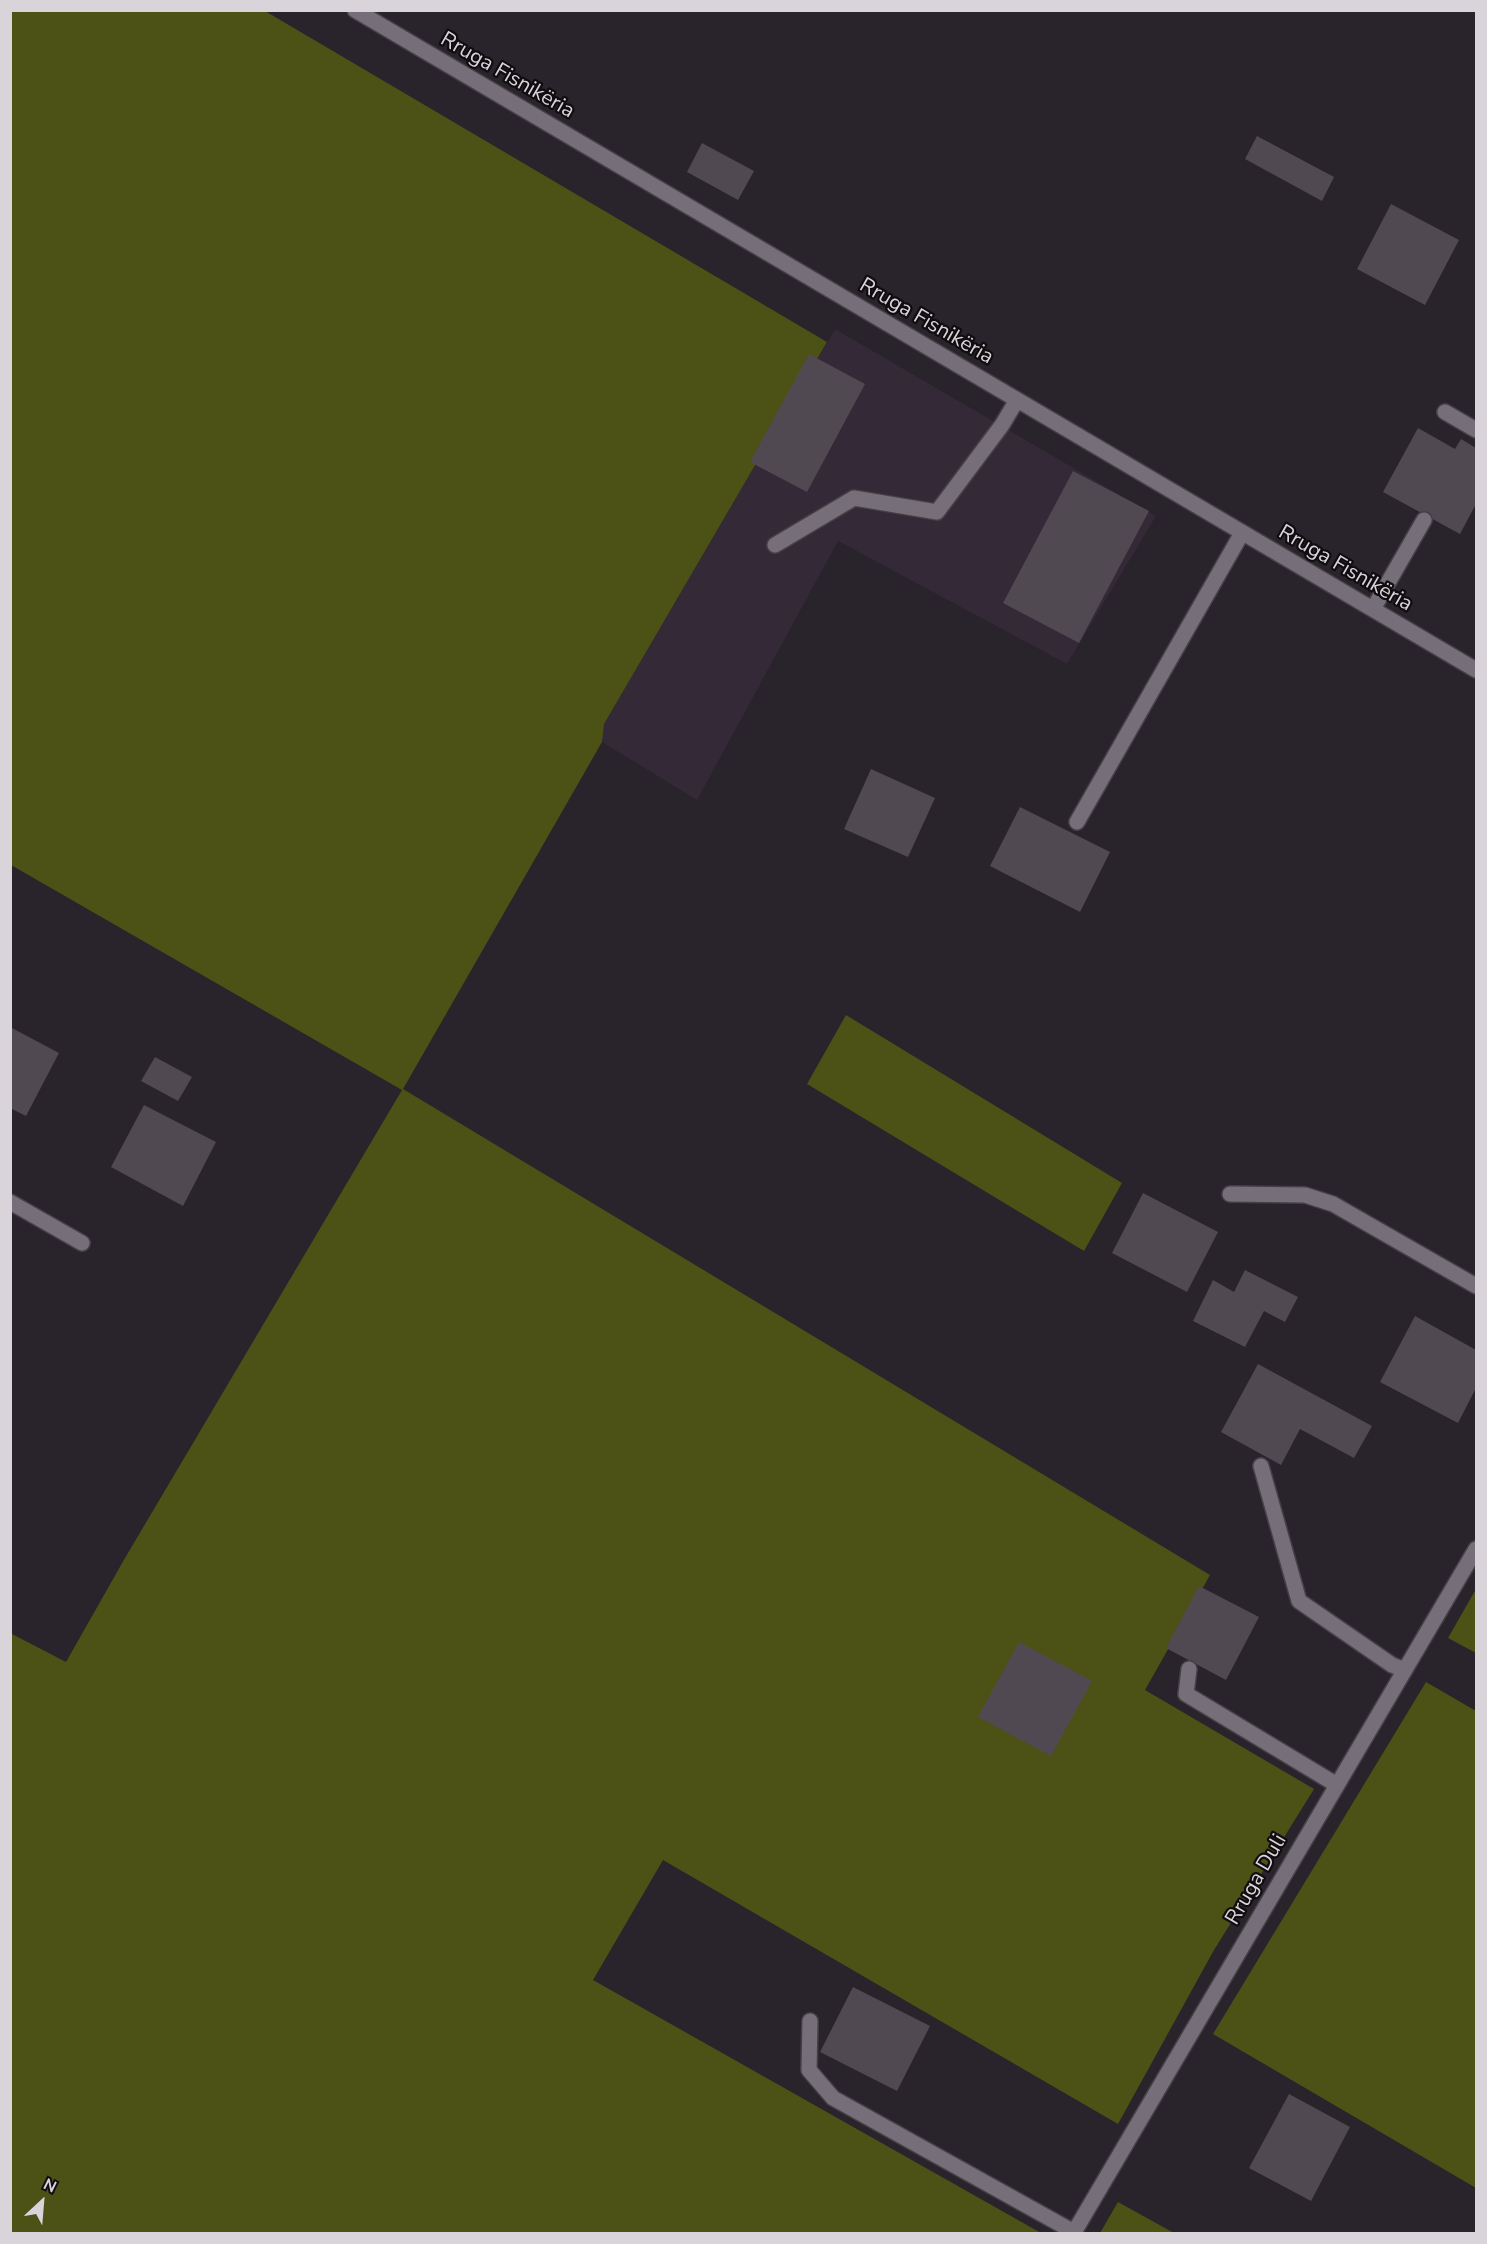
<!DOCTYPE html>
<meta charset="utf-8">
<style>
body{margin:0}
#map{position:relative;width:1487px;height:2244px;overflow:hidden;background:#29232b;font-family:"Nunito Sans",sans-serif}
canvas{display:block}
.frame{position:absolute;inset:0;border:12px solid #d8d4d9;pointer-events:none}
.north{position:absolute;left:12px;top:2172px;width:60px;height:60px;-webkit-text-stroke:4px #100d11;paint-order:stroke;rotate:26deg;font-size:16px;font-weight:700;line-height:24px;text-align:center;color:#d8d4d9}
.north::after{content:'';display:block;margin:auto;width:21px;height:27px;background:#d8d4d9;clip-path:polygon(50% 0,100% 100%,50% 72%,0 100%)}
</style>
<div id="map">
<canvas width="1487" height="2244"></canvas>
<div class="frame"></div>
<div class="north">N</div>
</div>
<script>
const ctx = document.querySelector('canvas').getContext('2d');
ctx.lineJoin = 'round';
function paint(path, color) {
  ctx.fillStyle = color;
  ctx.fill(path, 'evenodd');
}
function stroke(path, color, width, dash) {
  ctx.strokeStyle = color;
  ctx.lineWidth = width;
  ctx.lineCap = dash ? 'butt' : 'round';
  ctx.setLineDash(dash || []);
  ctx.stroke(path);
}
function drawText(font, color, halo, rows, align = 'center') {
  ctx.font = font + ' "Nunito Sans",sans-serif';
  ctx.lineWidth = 4.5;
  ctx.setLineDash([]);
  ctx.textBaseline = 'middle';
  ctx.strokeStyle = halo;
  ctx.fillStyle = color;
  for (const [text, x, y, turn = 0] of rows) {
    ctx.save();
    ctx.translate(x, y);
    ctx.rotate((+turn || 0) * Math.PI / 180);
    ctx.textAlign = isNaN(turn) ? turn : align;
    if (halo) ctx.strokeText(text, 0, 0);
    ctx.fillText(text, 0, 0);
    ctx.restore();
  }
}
paint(new Path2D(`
 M835,329l321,187 -89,148 -229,-123 -141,259 -95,-58 2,-18z`), '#342936');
paint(new Path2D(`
 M11,11h254l562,331 -223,382 -2,18 -199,347 807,486 -65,115 169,99 -100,161 -96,174 -455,-264 -70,120 448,253h-1030l-1,-600 56,29 59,-104 277,-468 -391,-225z
 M846,1015l276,168 -38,68 -277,-167z
 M1476,1589v64l-28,-15z
 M1426,1682l50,29v477l-263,-154z
 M1118,2202l56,31h-74z`), '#4c5216');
paint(new Path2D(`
 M1257,136l77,41 -12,24 -77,-42z
 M702,143l52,28 -16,29 -51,-28z
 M1391,204l68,36 -34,65 -68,-36z
 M809,354l56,30 -58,108 -57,-30z
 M1418,428l37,21 6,-10 15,9v56l-16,30 -77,-42z
 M1073,471l76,40 -70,132 -76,-40z
 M871,769l64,29 -27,59 -64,-28z
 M1020,807l90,45 -30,60 -90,-46z
 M10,1027l49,26 -33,63 -16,-8z
 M155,1057l37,20 -14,24 -37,-20z
 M144,1105l72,37 -33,64 -72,-39z
 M1143,1193l75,39 -31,60 -75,-39z
 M1245,1270l53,27 -13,25 -21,-11 -19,36 -52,-26 20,-41 21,12z
 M1415,1316l61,34v38l-18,35 -78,-41z
 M1258,1364l114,62 -18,32 -54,-29 -19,36 -60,-33z
 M1199,1586l60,31 -33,63 -60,-32z
 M1019,1642l73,39 -41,75 -73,-39z
 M853,1987l77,39 -33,65 -77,-39z
 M1289,2094l61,33 -39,74 -62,-33z`), '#504952');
const minor = new Path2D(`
 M355,10l1121,660
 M1445,412l31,18
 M775,545l79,-47 83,14 65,-87 15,-25
 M1373,609l51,-89
 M1077,822l165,-289
 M1230,1194l75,1 28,9 143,82
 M10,1202l72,41
 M1261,1466l38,135 93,64 13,5
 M1189,1669l-3,25 151,91
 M810,2021l-1,49 24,28 241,134
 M1073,2234l403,-685`);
stroke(minor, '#454046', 18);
stroke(minor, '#766e78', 15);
drawText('21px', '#d8d4d9', '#100d11', [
 ["Rruga Fisnikëria",507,76,30],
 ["Rruga Fisnikëria",926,322,30],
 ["Rruga Fisnikëria",1345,569,30],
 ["Rruga Duli",1257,1880,-60]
]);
</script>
